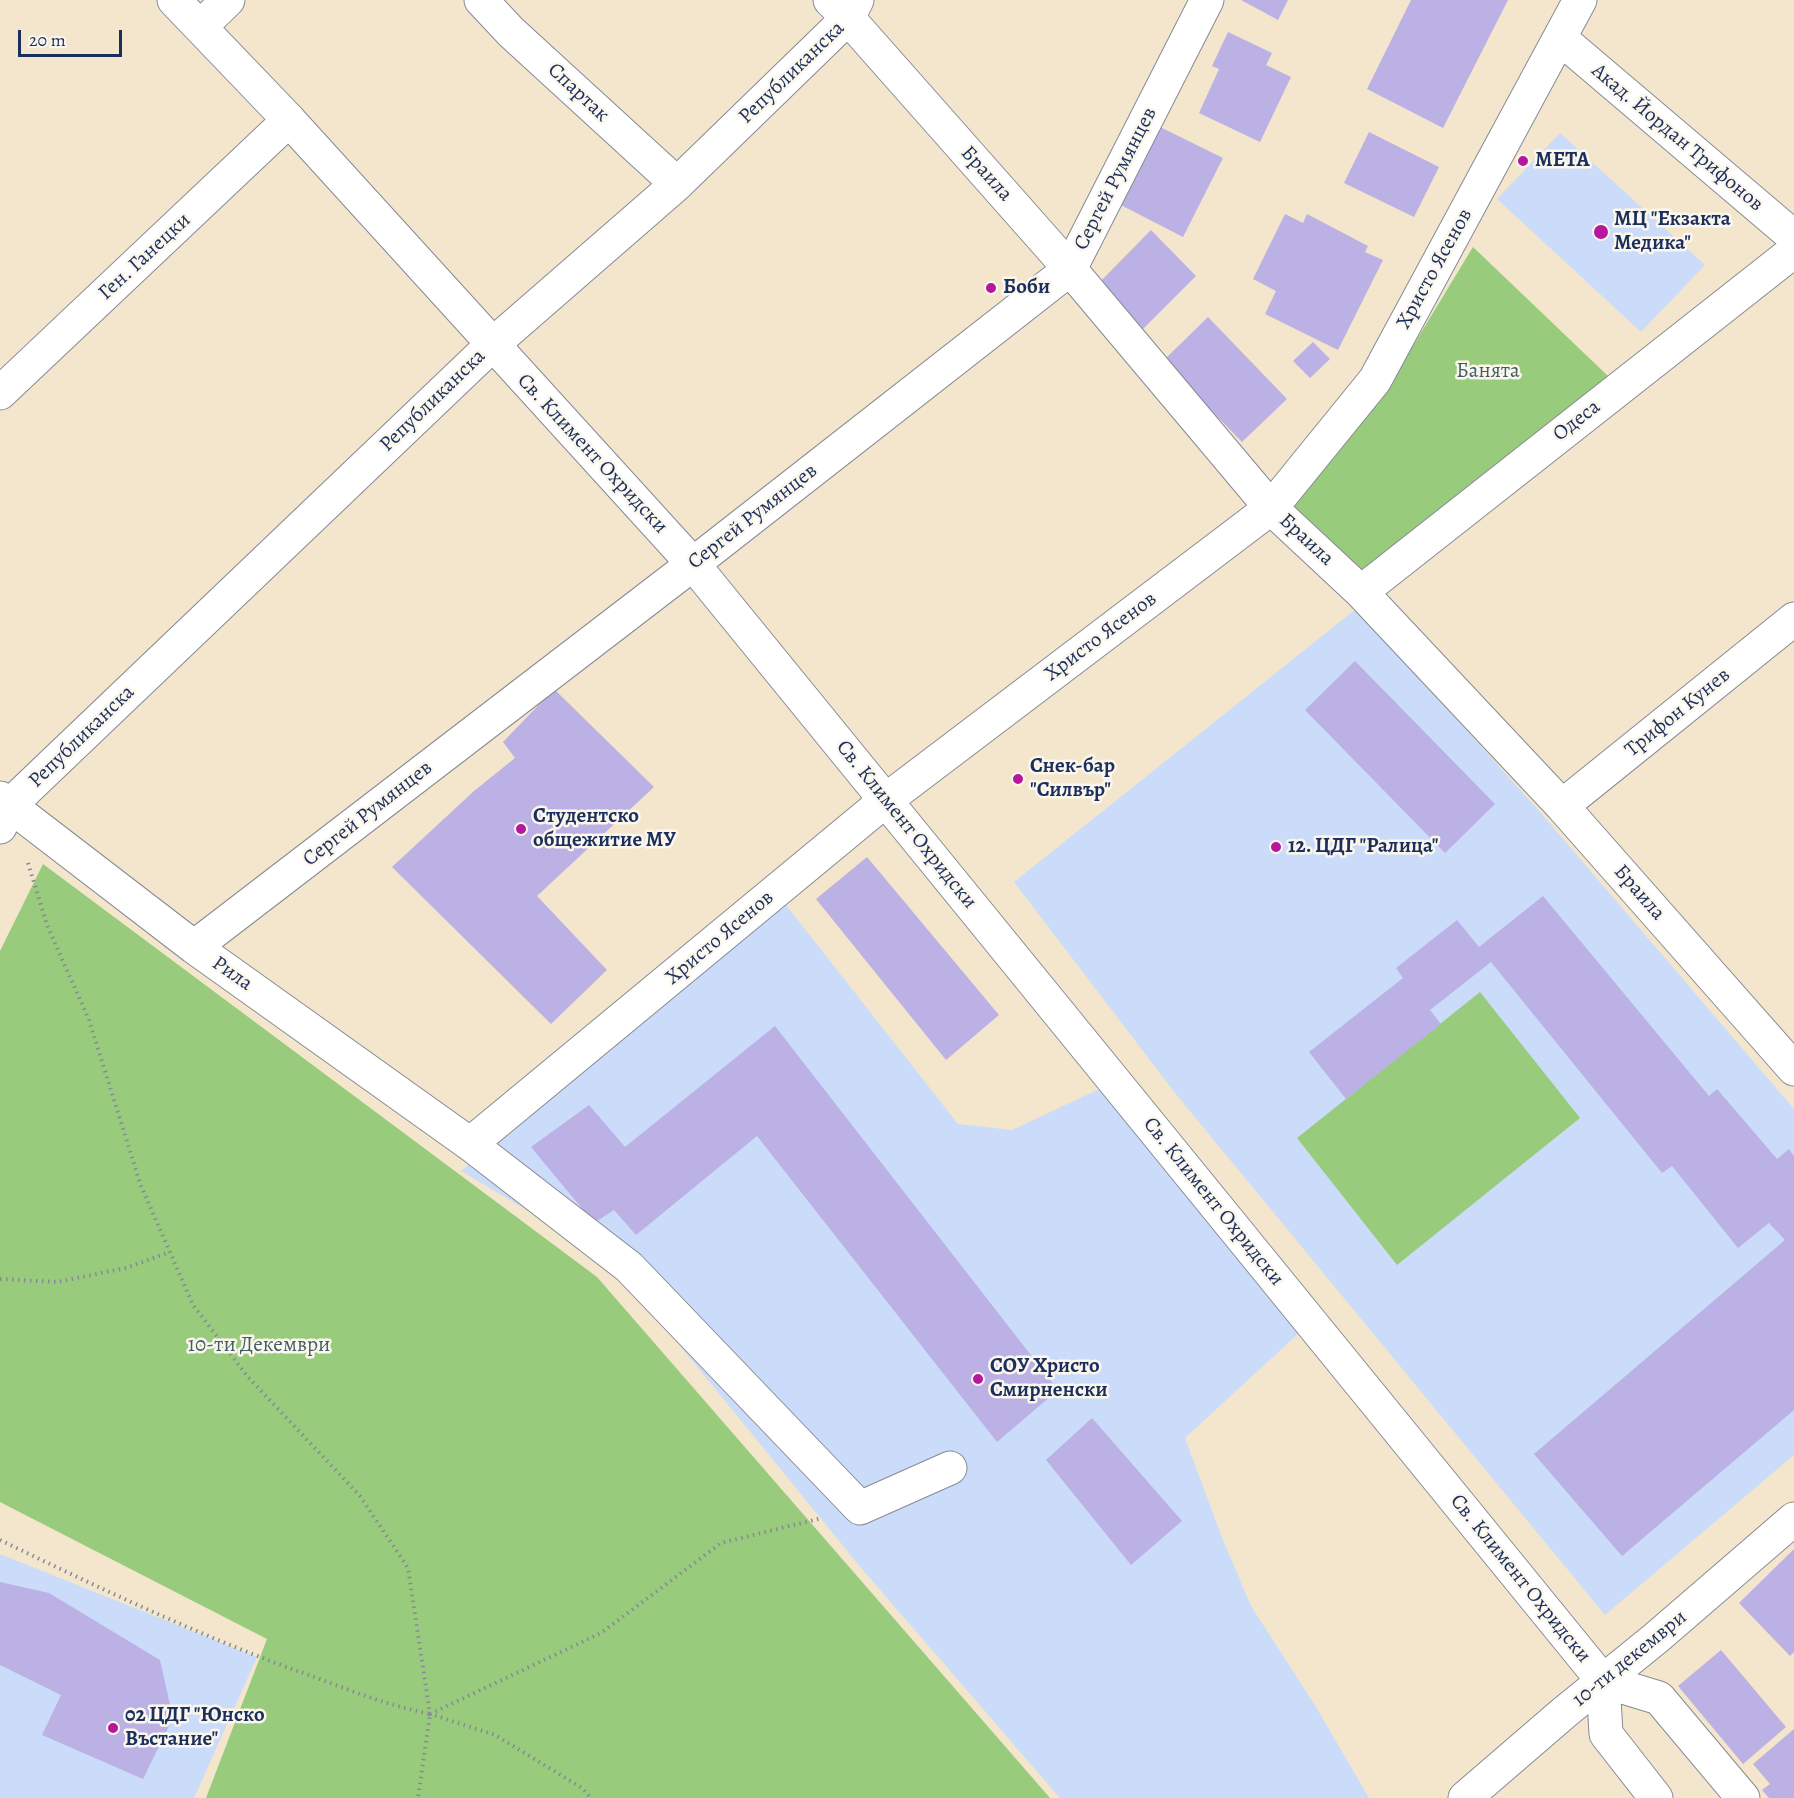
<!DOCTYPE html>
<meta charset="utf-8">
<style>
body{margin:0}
#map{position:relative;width:1794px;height:1798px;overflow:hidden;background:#f3e6cc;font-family:Alegreya,serif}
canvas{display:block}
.scale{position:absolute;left:18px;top:30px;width:104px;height:27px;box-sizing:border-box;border:3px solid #1b2f5e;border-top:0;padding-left:8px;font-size:18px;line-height:21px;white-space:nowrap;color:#1b2f5e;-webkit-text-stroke:4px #fbf7ec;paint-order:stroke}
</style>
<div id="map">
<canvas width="1794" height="1798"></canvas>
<div class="scale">20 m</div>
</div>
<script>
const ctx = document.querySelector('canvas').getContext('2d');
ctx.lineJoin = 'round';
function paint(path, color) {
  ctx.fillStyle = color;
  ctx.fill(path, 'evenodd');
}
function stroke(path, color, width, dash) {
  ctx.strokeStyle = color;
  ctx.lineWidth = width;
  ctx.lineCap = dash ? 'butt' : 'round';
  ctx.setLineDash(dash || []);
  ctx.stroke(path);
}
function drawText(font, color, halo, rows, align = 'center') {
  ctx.font = font + ' Alegreya,serif';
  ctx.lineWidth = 5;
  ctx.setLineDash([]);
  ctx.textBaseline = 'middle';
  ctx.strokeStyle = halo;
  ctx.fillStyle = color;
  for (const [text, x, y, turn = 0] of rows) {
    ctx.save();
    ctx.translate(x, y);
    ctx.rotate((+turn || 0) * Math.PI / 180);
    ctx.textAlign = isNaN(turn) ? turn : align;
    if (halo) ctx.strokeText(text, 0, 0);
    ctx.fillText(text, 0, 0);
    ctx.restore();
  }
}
paint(new Path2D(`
 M1560,133l145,132 -64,67 -144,-133z
 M1357,608l183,204 254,297v346l-189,160 -430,-522 -161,-211z
 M786,905l172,219 54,6 113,-53 187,244 -127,117 38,102 28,66 65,101 53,91h-309l-198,-229 -221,-271 -96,-77 -84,-50z
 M0,1554l257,103 -63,141h-194z`), '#cadcf9');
paint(new Path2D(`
 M1473,247l135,129 -247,202 -71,-70 101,-126z
 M43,864l554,413 453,521h-844l61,-159 -267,-137v-551z
 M1480,992l100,126 -183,147 -100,-127z`), '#98cc7c');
paint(new Path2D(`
 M1241,0h47l-10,20z
 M1411,0h97l-65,128 -76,-39z
 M1228,32l44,21 -6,12 25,12 -31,65 -61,-29 20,-44 -7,-3z
 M1154,124l69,34 -40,79 -68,-35z
 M1369,132l70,35 -25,50 -70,-34z
 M1285,214l18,9 4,-9 61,32 -3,6 18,8 -45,90 -73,-36 11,-23 -23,-12z
 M1151,230l45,46 -58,58 -45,-45z
 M1208,317l79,82 -45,43 -79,-81z
 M1313,342l17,17 -20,19 -17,-17z
 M1355,661l140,143 -50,49 -140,-143z
 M554,689l100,98 -117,109 70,74 -56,54 -159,-157 82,-76 41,-33 -12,-16z
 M867,857l132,158 -53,45 -130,-161z
 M1543,896l166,200 8,-7 60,70 12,-10 5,7v254l-172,146 -88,-102 251,-214 -16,-17 -31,25 -66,-82 -10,7 -171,-211 -61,48 11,14 -95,75 -37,-47 94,-74 -7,-10 61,-48 22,27z
 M775,1026l283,364 -61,52 -240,-306 -121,99 -22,-25 -20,13 -63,-76 58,-42 36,42z
 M1092,1418l90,103 -51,44 -85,-105z
 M1794,1549v103l-4,4 -51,-53z
 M0,1582l49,11 111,67 13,58 -30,61 -101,-44 19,-40 -61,-30z
 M1721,1650l65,77 -43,37 -65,-78z
 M1794,1729v69h-25l-7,-8 8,-6 -17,-20z`), '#bcb1e4');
const minor = new Path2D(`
 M481,0l30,32 166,152
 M830,0l18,18 222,251 201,239 90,84 201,214 232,263
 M201,26l27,-26
 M1561,39l233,198
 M0,393l289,-273
 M1361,592l433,-341
 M0,798l194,149 276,197 159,123 231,241 90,-40
 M1562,806l232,-187
 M0,827l10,-22 482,-460 185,-161 171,-166 9,-18
 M194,947l499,-383 377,-295 137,-269
 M470,1144l416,-344 385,-292 104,-128 205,-380
 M1465,1798l101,-87 90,-73 138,-119`);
const tertiary = new Path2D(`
 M174,0l115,120 404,444 910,1117 56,17 84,100
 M1603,1681l3,53 50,64`);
stroke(minor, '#878a95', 35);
stroke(tertiary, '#878a95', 35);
stroke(new Path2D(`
 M28,863l19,62 42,95 52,166 52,119 55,72 112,119 48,72 22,146 65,21 87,53 9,10
 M0,1279l57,3 69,-14 44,-16
 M0,1540c104,50 208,100 317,138 37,14 74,28 113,36l-12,84
 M430,1714l171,-81 120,-90 101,-25`), '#878a95', 4, [1.5, 4.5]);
stroke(minor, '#fff', 33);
stroke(tertiary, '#fff', 33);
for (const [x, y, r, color] of [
 [1523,161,6,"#b5179e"],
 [1601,232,8,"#b5179e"],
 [991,288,6,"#b5179e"],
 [1018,779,6,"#b5179e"],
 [521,829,6,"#b5179e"],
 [1276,847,6,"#b5179e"],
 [978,1379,6,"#b5179e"],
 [113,1728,6,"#b5179e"]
]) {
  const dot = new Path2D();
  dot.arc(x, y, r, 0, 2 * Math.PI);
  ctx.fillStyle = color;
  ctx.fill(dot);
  stroke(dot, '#fbf7ec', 2);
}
drawText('21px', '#1b2f5e', '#fbf7ec', [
 ["Републиканска",792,73,-44],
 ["Спартак",578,93,43],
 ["Акад. Йордан Трифонов",1677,138,40],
 ["Браила",986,174,48],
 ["Сергей Румянцев",1116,179,-63],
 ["Ген. Ганецки",145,257,-43],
 ["Христо Ясенов",1435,269,-61],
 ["Републиканска",433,401,-44],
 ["Одеса",1577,421,-38],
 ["Св. Климент Охридски",592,454,47],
 ["Сергей Румянцев",753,517,-38],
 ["Браила",1306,540,43],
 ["Христо Ясенов",1101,637,-37],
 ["Трифон Кунев",1678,713,-39],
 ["Републиканска",82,737,-44],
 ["Сергей Румянцев",368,814,-38],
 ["Св. Климент Охридски",906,825,51],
 ["Браила",1639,893,49],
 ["Христо Ясенов",720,938,-40],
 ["Рила",232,974,35],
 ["Св. Климент Охридски",1213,1202,51],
 ["Св. Климент Охридски",1520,1579,51],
 ["10-ти декември",1630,1659,-39]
]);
drawText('bold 21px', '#1b2f5e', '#fbf7ec', [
 ["META",1535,161],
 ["МЦ \"Екзакта",1614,220],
 ["Медика\"",1614,244],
 ["Боби",1003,288],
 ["Снек-бар",1030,767],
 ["\"Силвър\"",1030,791],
 ["Студентско",533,817],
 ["общежитие МУ",533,841],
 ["12. ЦДГ \"Ралица\"",1288,847],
 ["СОУ Христо",990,1367],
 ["Смирненски",990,1391],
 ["02 ЦДГ \"Юнско",125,1716],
 ["Въстание\"",125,1740]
], 'left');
drawText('21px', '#405e67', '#fbf7ec', [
 ["Банята",1488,372],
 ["10-ти Декември",259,1346]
]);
</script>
